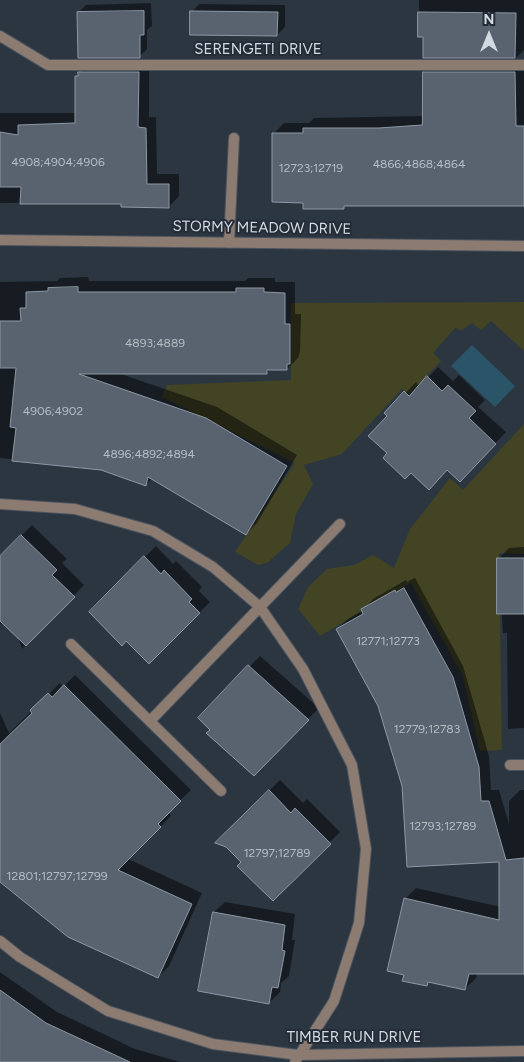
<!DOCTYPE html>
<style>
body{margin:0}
#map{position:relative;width:524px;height:1062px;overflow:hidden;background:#2c3641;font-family:Figtree,sans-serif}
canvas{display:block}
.north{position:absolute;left:464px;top:10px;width:50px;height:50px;-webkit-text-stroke:4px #232c37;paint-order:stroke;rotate:0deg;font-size:14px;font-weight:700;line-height:20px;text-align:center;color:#d3d9e0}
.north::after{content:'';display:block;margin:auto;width:18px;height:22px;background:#d3d9e0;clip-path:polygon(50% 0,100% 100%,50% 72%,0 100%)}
</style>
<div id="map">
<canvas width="524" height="1062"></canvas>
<div class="north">N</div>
</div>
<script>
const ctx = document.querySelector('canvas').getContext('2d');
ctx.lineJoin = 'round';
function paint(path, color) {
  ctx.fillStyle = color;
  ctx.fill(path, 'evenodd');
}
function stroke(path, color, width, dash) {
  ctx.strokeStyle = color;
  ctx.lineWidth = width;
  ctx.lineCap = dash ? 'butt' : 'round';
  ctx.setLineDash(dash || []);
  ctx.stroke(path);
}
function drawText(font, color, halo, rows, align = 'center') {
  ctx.font = font + ' Figtree,sans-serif';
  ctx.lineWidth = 4;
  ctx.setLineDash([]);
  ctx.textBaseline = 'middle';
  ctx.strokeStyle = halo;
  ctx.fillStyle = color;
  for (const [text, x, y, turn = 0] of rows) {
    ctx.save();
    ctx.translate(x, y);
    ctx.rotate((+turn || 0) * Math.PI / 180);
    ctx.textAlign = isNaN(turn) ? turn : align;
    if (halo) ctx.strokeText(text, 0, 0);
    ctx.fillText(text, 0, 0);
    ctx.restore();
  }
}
paint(new Path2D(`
 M524,302v49l-33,-30 -10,9 -9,-7 -12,8 -4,-4 -23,26 8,8 -32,33 -7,-5 -60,65 -38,11 9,19 -17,30 -6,29 -23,20 -9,2 -23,-13 60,-89 -133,-66 5,-12 124,-5v-77z
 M524,424v130l-25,-1 3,197 -22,1 -18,-77 -51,-91 -91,53 -22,-27 10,-22 19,-18 27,-4 19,-10 21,13 16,-39 40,-51 13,12z`), '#424424');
paint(new Path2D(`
 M472,345l43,41 -20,21 -44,-41z`), '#2a5467');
paint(new Path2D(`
 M419,0h105v50l-7,7h-93v-21h-5z
 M151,3l1,23 -5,4v19l-8,8 -61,-44 8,-8z
 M199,4l86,1v22l-8,8 -85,-23z
 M90,62h59v55h7l1,57h22v22l-10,11 -47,-5 -122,1v-90h76l1,-37z
 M435,62h89v143l-178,-1 -3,4 -39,-7 -31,-67 11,-11h25l5,-5 109,-2 1,-44z
 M88,277l1,4h156l3,-3h27v4h20v32h6l-1,37 -2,7 -11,11h-16l-4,4h-149l99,34 80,48 -40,68 -11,11 -94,-56 -6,7 -45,-17 -101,-10v-176l57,-1 3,-3z
 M438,367l15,14 6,-6 26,25 -7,7 28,25 -46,48 -12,-11 -59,-16v-37l-3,-3 30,-31 4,4z
 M32,525l35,34 -5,4 22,22 -62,64 -6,-17 -13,-10 -3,3v-68z
 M156,546l17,18 3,-3 26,26 -3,4 11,11 -61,60 -23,-22 -36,-28z
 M524,547v181l-16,1 -1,-96h-4l-5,-74 11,-11z
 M415,578l48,88 26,90 2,34h8l10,34v-23l11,-11h4v182l-47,1 -1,5 -11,11 -35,-8 -3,4 -22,-11v-75l11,-11 85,19v-47l-98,-74 -23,-81 -43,-76 11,-10 15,-9 10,-11 33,-19 1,2z
 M260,656l59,52 -65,66 -55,-56z
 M75,675l116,115 -23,22 3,4 -43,43 74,34 -33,73 -11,11 -158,-97v-167l9,20 51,-50 3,4z
 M280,780l23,23 4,-4 33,33 -67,67 -46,-53 -10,-4z
 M225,902l70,12 -3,26h3l-6,36 -8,7 -1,9 -11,11 -55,-91z
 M0,972l57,40 78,37 45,13h-180z`), '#0007');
const building = new Path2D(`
 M144,11v24h-4v23h-62l-1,-46z
 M190,11l88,1 -1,24 -87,-1z
 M418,12l98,1 -1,45h-92v-21h-5z
 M78,72h61l-1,55 8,1 1,56h22v24l-48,-1v-3h-101l1,-17h-21v-55l18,3v-10l57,-2v-47h3z
 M423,72h92l1,54h8v80h-180v3h-41v-6l-31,-1v-69h31v-5h76l43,-3z
 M78,287v5h158v-4h28v4l21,1v31h5v40h-3v6h-20v4h-188l127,44 81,48 -41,69 -98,-58 -2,9 -45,-16 -89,-9 4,-33 -6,-1 6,-59h-16v-47h21l-1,-13h6v-16l22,-1v-3z
 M427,376l15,15 6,-6 28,26 -7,7 27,26 -36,38 -13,-12 -18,20 -18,-17 -6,6 -22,-21 4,-5 -19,-17 19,-20 -3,-3 20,-22 5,5z
 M21,535l36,35 -5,5 23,22 -49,49 -26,-25v-65z
 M144,556l17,18 3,-4 28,29 -3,3 11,11 -51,51 -23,-23 -4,5 -33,-34z
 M497,558h27v56h-27z
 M404,588l49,89 26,90 2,34h8l17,59 18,-2v116h-55l-4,16 -37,-8 -1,4 -25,-5 2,-6 -17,-4 17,-73 95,22v-58l-92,5 -5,-81 -24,-80 -42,-77 27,-15 -2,-5 34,-19 1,2z
 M248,665l61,55 -55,56 -48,-43 4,-3 -12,-12z
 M64,685l117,116 -23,23 3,3 -43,43 74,34 -34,74 -90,-41 -68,-55v-138l32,-31 -2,-3 18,-17 4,4z
 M269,790l22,23 4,-5 36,36 -58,57 -36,-35 4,-4 -15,-15 -11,-4z
 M213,912l72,13 -3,25 3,1 -7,37 -6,-1 -3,17 -71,-13z
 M0,990l46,33 84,39h-130z`);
paint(building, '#58636f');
stroke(building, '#8c98a5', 1);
const minor = new Path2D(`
 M0,36l48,29h476
 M0,240l524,6
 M229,243l5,-105
 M0,504l75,5 78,22 60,36 47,40 43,62 49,96 14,84 -7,74 -25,78 -39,61
 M71,644l150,147
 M151,720l189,-196
 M510,765h14
 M0,941l20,16 88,54 105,33 85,11 226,-4`);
stroke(minor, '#4a535e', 12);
stroke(minor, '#8c7b71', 10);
drawText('12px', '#b4bcc4', null, [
 ["4908;4904;4906",58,162],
 ["4866;4868;4864",419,164],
 ["12723;12719",311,168],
 ["4893;4889",155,343],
 ["4906;4902",53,411],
 ["4896;4892;4894",149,454],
 ["12771;12773",388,641],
 ["12779;12783",427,729],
 ["12793;12789",443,826],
 ["12797;12789",277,853],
 ["12801;12797;12799",57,876]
]);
drawText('15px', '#d3d9e0', '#232c37', [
 ["SERENGETI DRIVE",258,50],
 ["STORMY MEADOW DRIVE",262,228,1],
 ["TIMBER RUN DRIVE",354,1038]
]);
</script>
